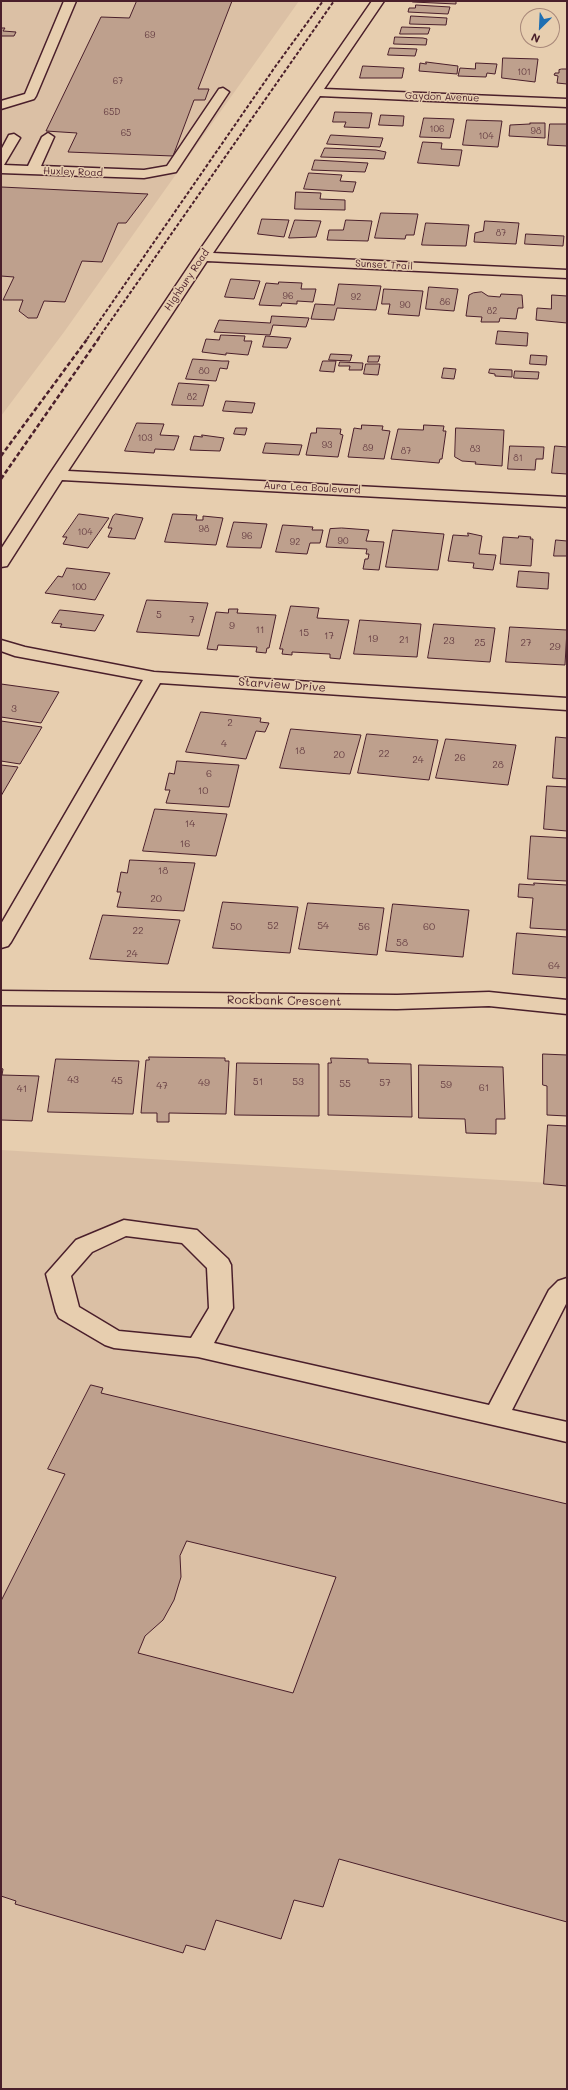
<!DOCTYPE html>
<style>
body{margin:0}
#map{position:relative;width:568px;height:2090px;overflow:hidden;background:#e7ceaf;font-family:Mali,sans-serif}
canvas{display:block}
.frame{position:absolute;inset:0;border:2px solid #4a1f2b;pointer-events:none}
.north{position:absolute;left:520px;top:8px;width:40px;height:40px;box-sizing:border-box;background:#e7ceaf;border:1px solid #a8887a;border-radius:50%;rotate:204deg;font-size:11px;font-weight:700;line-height:16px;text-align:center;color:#4a1f2b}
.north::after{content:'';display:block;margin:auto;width:14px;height:18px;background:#1f6fb2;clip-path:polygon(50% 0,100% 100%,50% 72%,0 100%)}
</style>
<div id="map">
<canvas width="568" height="2090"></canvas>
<div class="frame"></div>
<div class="north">N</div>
</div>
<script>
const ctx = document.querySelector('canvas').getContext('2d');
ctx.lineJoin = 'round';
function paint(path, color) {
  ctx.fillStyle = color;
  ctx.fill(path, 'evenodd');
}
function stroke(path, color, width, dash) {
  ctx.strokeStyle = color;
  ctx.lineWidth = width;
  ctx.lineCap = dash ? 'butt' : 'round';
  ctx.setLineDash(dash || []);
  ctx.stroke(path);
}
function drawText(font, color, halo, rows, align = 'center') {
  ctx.font = font + ' Mali,sans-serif';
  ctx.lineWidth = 3;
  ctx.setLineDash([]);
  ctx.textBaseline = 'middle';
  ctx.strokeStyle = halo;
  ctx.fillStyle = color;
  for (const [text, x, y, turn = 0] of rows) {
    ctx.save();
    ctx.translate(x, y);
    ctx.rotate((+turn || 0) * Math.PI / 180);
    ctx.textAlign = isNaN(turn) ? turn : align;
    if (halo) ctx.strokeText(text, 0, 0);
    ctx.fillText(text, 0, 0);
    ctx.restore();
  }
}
paint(new Path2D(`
 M1,1h298l-235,331 -63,84z
 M1,1150l566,34v905h-566z`), '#dbc0a5');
const building = new Path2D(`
 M137,1h95l-34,88h11l-4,11h-11l-21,56 -105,-4 9,-19 -31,-2 55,-114 28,1z
 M414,1h42v3l-43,-2z
 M416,5l34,2 -2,7 -40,-2 1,-4h6z
 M411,16l36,2 -1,7 -36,-1z
 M402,27l28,1 -2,6h-28z
 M1,28h4l-2,3 13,1 -2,4h-13z
 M395,37l28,1 4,1 -1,6 -32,-1z
 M390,48l27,1 -2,7 -27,-1z
 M503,58l35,1 -3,23 -33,-4z
 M426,62l32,4 -1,8 -38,-3 1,-8 6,1z
 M476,63l21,1 -2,10 -8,-1 -1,4 -28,-1 2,-8 15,1z
 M363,66l41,2 -2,10h-42z
 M562,69h5v15l-10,-1 1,-7 -4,-1 1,-2h4v-3z
 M335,112l37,1 -3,15 -25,-1 2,-5h-13z
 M381,115l23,1 -1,10 -24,-1z
 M424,118l30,1 -4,19 -30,-1z
 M467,120l35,1 -4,26 -35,-2z
 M530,123h15v15l-36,-2 1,-11 20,-1z
 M550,124h17v22l-19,-1z
 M331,135l52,3 -3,9 -53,-3z
 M423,142l19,1 -1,6 21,1 -3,16 -41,-3z
 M325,148l51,2 10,2 -2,7 -63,-2z
 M315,160l53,3 -3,9 -53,-2z
 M309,173l33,2 -2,6 16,1 -3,10 -49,-3z
 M1,187l147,7 -22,29h-8l-16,39 -20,-1 -17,41 -21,-1 -7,17h-9l-9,-7 4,-11h-20l11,-23 -13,-1z
 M296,192l25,1 -1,6 25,1v10l-50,-1z
 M381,213l37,1 -4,21h-8l-1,4 -30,-1z
 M262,219l27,1 -5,17 -26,-3z
 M295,220l26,1 -5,16 -27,1z
 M346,220l26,1 -4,20 -41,-1 2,-10h14z
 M485,221l34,2 -3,21 -42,-2 1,-9 8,-2z
 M426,223l43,2 -3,21 -44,-1z
 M526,234l38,2 -1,10 -38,-2z
 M231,279l29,2 -6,18 -29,-2z
 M279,282l23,1 -1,6h15l-3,13 -16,-1v3l-15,-1 -1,3 -22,-1 7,-22 12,1z
 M339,284l42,2 -5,24 -39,-2 -3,12 -23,-1 4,-15 19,1z
 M429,287l29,2 -4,22 -28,-2z
 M384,289l39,2 -4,25 -31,-2 2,-10h-8z
 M482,292l6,4 12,1 1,-3 21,1 1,13h-5l-2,11 -16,-1 -1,4h-18l1,-5 -16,-1 3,-21 4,-2z
 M552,295l15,1v27l-31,-3 1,-12 14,1z
 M272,316l37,2 -3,9 -33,-2 -3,10 -56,-3 5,-12 51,3z
 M498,331l30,2 -1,13 -31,-2z
 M221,335l24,1 -1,5h8l-4,14 -22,-2v2l-24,-3 4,-13 13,1z
 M266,336l25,2 -4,10 -24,-1z
 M331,354l21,1 -2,6 -21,-1z
 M531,355l16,1 -1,9 -16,-1z
 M369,356h11l-2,6h-10z
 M193,359l29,2h7l-2,8 -7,-1 -4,13 -30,-2z
 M323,361h13l-2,11 -14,-1z
 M340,362l23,1 -1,7h-13l1,-4h-11z
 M366,364h14l-2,11 -14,-1z
 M444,368l12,1 -2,10 -12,-1z
 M490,369l22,1v7l-17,-1v-2l-6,-1z
 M515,371l24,1 -1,7 -24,-1z
 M179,383l30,2 -6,21 -31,-1z
 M226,401l29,2 -3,10 -29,-2z
 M137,423l27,1 -4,11 19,1 -5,14 -19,-1 -1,4 -29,-2z
 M362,425l21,1 -1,4 8,1 -6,28 -36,-2 6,-29 7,1z
 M424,425l20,1 -1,5h3l-4,28h-2l-1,4 -48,-4 7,-30 25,1z
 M236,428h11l-2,7 -11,-1z
 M317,428l24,1 -1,5 3,1 -5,22 -32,-2 5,-22h5z
 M456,428l48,2 -2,36 -27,-2 1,-2 -14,-1 -7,-4z
 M202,435l22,3 -4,13 -30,-1 4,-14 8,1z
 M266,443l36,2 -3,10 -36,-2z
 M510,446l34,1 -1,12h-7l-1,11 -27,-1z
 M555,446l12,1v27l-15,-1z
 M79,514l30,4 -21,30 -25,-4 4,-7h-4z
 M116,514l27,4 -8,21 -27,-2 4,-9h-4l5,-12z
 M173,514l24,1 -1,5h7v-4l20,2 -7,27 -51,-3z
 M234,522l33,2 -6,24 -34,-1z
 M283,525l30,2 -1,3h11l-3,13h-10l-3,11 -31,-2z
 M342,528l27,2 -3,11 18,1 -5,28 -16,-1 2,-10h3l1,-5h-3l1,-5 -41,-2 4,-18z
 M393,530l51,4 -6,36 -52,-3z
 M468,533l14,3 -3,18 17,1 -3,15 -20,-2 1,-5 -26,-2 5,-26 15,1z
 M519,536l12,1 -1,2h3l-2,27 -31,-2 3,-27 15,1z
 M556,540l11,1v15h-13z
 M67,568l43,5 -15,27 -50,-7 13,-17 4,1z
 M519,571l30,2 -1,16 -31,-2z
 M147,600l61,3 -9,33 -62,-4z
 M291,606l28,2 -2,10 32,2 -9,39 -10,-1v-4l-38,-2v3l-10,-1 1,-5h-3z
 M229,609h9l-1,4 39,2 -7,33h-2l-1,5 -10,-1 1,-5 -39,-2 -1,5 -10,-1 9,-37 12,1z
 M60,610l10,1 34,4 -9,16 -35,-4 2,-3 -10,-1z
 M360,620l61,4 -4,33 -63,-3z
 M434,624l61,4 -5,34 -62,-4z
 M510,627l57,3 -2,35 -59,-3z
 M1,684l58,8 -18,31 -40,-6z
 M201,712l60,6 -1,4 9,1 -4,9 -9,-1 -10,28 -60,-7z
 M1,721l41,6 -22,37 -19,-3z
 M291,729l70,6 -11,39 -70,-6z
 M367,734l71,6 -9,40 -71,-7z
 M556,737l11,1v41l-14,-1z
 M446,739l70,6 -8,40 -72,-7z
 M177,761l62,4 -10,42 -63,-4 4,-13h-5l4,-17 5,1z
 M1,765l17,2 -17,29z
 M547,786l20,1v44l-23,-2z
 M155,809l72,5 -11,42 -73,-5z
 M531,836l36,2v43l-39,-2z
 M130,860l65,3 -11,48 -67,-4 4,-15h-4l4,-20 6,1z
 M534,883l33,2v45l-37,-2 3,-30 -15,-1 1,-13 15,1z
 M223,902l75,5 -8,46 -77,-5z
 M308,903l76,5 -7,47 -78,-6z
 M393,904l76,6 -6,47 -77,-6z
 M103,915l77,5 -12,44 -78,-5z
 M517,933l50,4v41l-54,-4z
 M543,1054l24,1v61l-20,-1v-29l-4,-1z
 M149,1057l76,1v3h4l-3,53 -57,-1v9h-12v-9h-16l5,-53h3z
 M331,1058l37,1v4l43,1 1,53 -84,-2v-52h3z
 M56,1059l83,2 -6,53 -85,-2z
 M237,1063l82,1v52l-84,-1z
 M419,1065l84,2 2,52h-9v15l-30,-1 -1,-14 -46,-1z
 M1,1068l2,1 -1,6 37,1 -7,45 -31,-1z
 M548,1125l19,1v60l-23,-2z
 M91,1385l12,3 -2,5 466,111v418l-228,-63 -16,48 -29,-7 -13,39 -65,-19 -11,30 -19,-5 -3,8 -168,-49 1,-3 -15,-5v-295l64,-127 -17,-5zM187,1541l149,36 -43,116 -155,-40 7,-17 18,-16 11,-20 7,-23 -1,-21z`);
paint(building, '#bea08d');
stroke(building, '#4a1f2b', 1);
const minor = new Path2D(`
 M64,1h12l-40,95 -2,3 -33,10v-8l24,-7z
 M372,1h12l-60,88 243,10v8l-247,-11 -107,157 354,17v8l-360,-17 -139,210 499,26v10l-505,-27 -55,86 -6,1v-18l48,-74 146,-218z
 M223,88l6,4 -53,80 -32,6 -143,-5v-23l8,-15 5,-1 6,4 -16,27 24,1 14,-29 6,-4 6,4 -13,29 103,4 23,-4 52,-77z
 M1,640l24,7 129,25 413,26v12l-407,-27 -149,259 -3,4 -7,2v-24l142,-244 -128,-24 -14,-5z
 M1,991l396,4 92,-3 78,8v14l-78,-8 -92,3 -396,-4z
 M124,1220l73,10 31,29 3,6 2,43 -19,35 275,62 60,-115 9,-9 9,-3v24l-55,108 55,12v20l-369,-85 -84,-9 -9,-3 -46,-27 -3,-6 -10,-38 30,-34zM126,1236l56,7 25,25 2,40 -18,30 -72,-7 -40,-24 -8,-31 21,-24z`);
stroke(minor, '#4a1f2b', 3);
paint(minor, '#e7ceaf');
stroke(new Path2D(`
 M87,339l188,-272 48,-66
 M98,339l236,-338`), '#4a1f2b', 2, [3.5, 2]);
stroke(new Path2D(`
 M1,456l87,-118
 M1,479l98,-141`), '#4a1f2b', 2.5, [4.5, 2.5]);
drawText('9px', '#673f44', null, [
 ["69",150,35],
 ["101",524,72],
 ["67",118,81],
 ["65D",112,112],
 ["106",437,129],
 ["98",536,131],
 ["65",126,133],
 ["104",486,136],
 ["87",501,233],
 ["96",288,296],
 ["92",356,297],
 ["86",445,302],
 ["90",405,305],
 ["82",492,311],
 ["80",204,371],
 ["82",192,397],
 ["103",145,438],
 ["93",327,445],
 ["89",368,448],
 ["83",475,449],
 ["87",406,451],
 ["81",518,458],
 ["98",204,529],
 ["104",85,532],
 ["96",247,536],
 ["90",343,541],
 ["92",295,542],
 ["100",79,587]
]);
drawText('10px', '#4a1f2b', '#e7ceaf', [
 ["Gaydon Avenue",442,97,2],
 ["Huxley Road",73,172,2],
 ["Sunset Trail",384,265,3],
 ["Highbury Road",187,280,-56],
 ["Aura Lea Boulevard",312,488,3]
]);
drawText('10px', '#673f44', null, [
 ["5",159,615],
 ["7",192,620],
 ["9",232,626],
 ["11",260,630],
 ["15",304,633],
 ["17",329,636],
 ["19",373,639],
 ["21",404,640],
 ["23",449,641],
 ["25",480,643],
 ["27",526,643],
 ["29",555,647],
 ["3",14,709],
 ["2",230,723],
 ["4",224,744],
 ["18",300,751],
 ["22",384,754],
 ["20",339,755],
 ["26",460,758],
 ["24",418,760],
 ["28",498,765],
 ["6",209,774],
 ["10",203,791],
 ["14",190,824],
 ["16",185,844],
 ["18",163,871],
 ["20",156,899],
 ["52",273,926],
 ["54",323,926],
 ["50",236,927],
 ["56",364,927],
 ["60",429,927],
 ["22",138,931],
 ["58",402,943],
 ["24",132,954],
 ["64",554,966],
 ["43",73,1080],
 ["45",117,1081],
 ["51",258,1082],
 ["53",298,1082],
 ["49",204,1083],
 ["57",385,1083],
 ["55",345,1084],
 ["59",446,1085],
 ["47",162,1086],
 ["61",484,1088],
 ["41",22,1089]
]);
drawText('12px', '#4a1f2b', '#e7ceaf', [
 ["Starview Drive",282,685,4],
 ["Rockbank Crescent",284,1001,1]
]);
</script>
